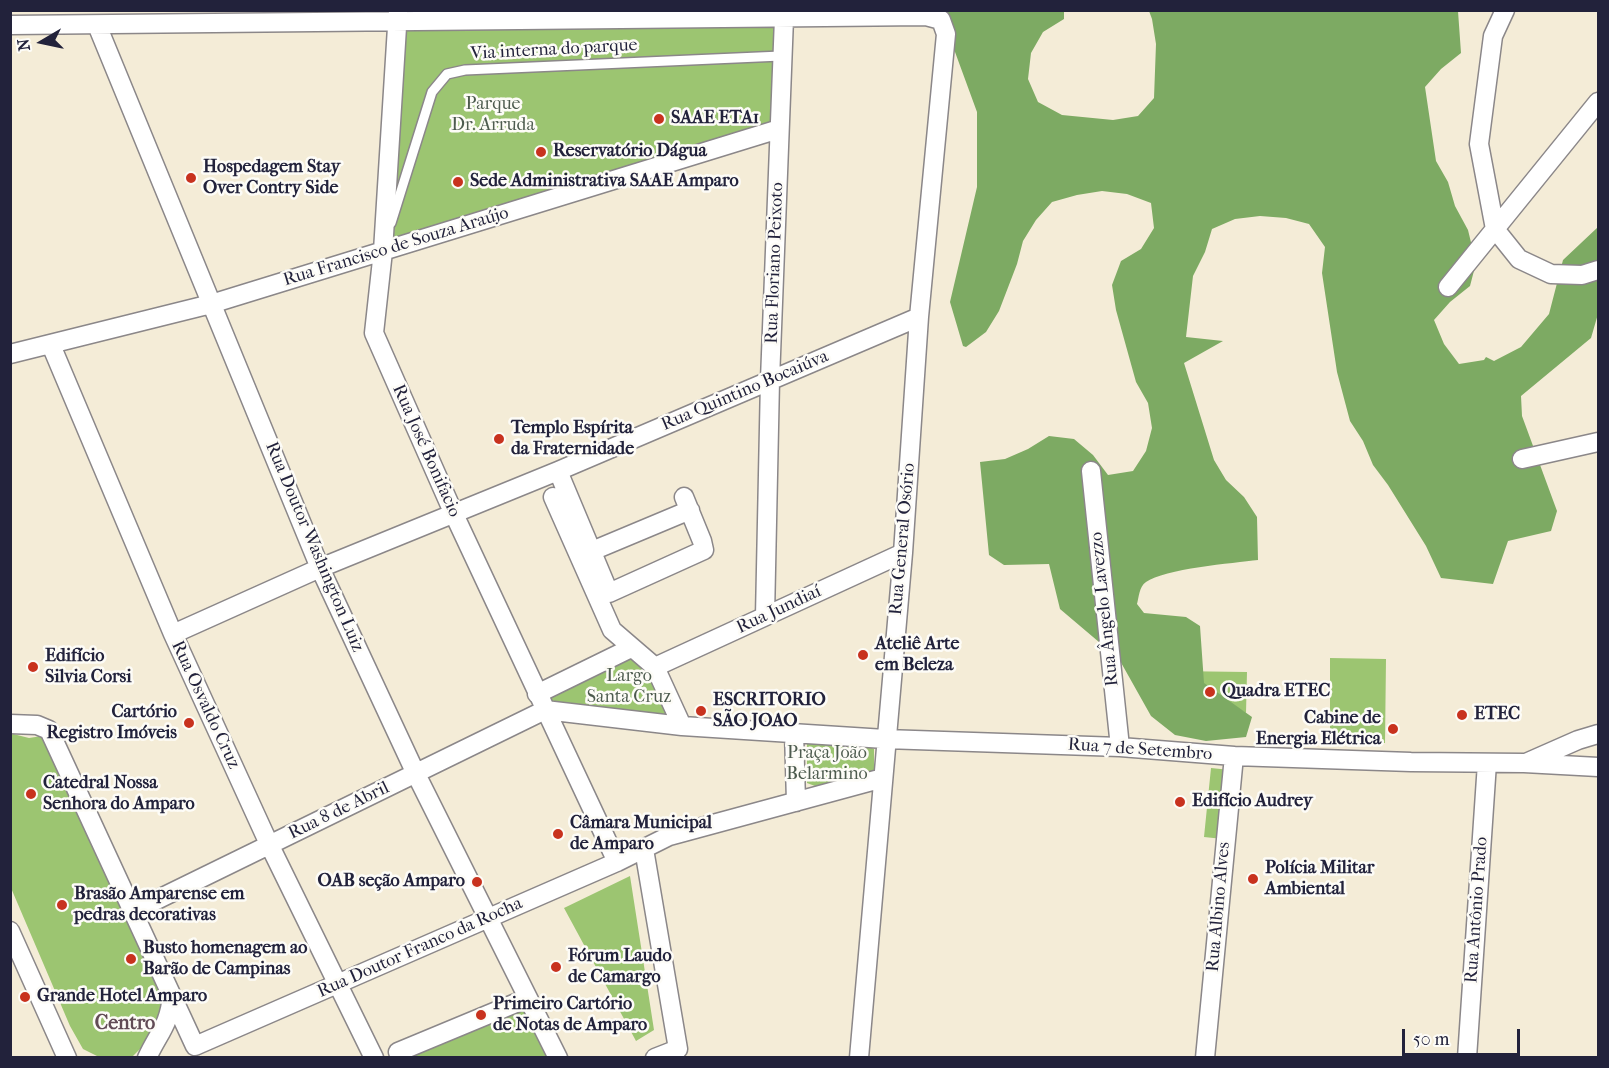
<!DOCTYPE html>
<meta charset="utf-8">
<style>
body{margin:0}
#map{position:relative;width:1609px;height:1068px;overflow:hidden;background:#f4ecd7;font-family:"IM FELL French Canon",serif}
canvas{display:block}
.frame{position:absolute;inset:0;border:12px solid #22223b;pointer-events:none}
.north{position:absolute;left:12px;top:12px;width:60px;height:60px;-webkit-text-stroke:4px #fdfcf7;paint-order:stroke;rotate:261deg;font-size:16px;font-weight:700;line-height:24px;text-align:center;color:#22223b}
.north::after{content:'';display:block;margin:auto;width:21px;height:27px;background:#22223b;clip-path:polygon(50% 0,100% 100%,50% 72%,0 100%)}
.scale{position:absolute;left:1402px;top:1029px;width:118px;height:27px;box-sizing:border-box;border:3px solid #22223b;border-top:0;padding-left:8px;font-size:18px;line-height:21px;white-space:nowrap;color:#22223b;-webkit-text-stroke:4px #fdfcf7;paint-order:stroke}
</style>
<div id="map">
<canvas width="1609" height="1068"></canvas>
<div class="frame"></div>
<div class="north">N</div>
<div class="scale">50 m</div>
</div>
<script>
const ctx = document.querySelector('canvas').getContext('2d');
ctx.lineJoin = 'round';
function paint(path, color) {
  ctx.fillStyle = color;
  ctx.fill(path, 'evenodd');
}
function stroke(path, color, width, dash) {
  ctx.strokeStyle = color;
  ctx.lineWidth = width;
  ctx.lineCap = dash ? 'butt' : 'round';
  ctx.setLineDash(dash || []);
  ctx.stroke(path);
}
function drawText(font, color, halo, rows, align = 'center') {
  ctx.font = font + ' "IM FELL French Canon",serif';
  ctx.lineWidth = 5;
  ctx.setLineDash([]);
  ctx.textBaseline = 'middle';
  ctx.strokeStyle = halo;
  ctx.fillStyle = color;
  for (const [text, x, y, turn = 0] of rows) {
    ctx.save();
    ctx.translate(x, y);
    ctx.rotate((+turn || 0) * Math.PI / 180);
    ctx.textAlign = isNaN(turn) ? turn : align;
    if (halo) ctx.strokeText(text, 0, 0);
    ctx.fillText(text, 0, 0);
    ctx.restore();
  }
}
paint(new Path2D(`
 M783,11l-5,116 -393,122 14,-226z
 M633,650l22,17 19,59 -123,-21 -4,-9z
 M1330,658l56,1 -1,84h-55z
 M1173,671l74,1 -1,41z
 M13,734l16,4 13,-2 124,264 -13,36 -20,20 -34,1 -16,-8 -13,-23 -59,-138 -1,-153z
 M807,744l58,1 9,4v23l-8,4 -51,10 -8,-3z
 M1211,768l19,2 -7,69 -19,-2z
 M630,876l24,154 -18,11 -72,-133z
 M528,998l30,59h-147l-4,-8z`), '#9cc571');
paint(new Path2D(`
 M940,11h124v8l-21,13 -12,21 -3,26 10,23 24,13 51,5 25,-4 16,-18 2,-54 -4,-25 -3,-8h309l3,42 -20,16 -16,18 11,74 12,21 7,24 13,24 8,33 -6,23 -20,16 -16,18 10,24 15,20 25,-4 2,-3 8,4 27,-14 28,-33 14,-54 35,-33v87l-7,24 -70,58 1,20 35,95 -6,20 -43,10 -15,43 -52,-6 -15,-32 -38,-61 -15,-20 -10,-24 -13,-20 -13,-49 -15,-99 3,-26 -16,-23 -23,-6 -26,-2 -25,3 -23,10 -7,23 -12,24 -7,61 37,4 -39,22 30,97 12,20 18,17 13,20 1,43c-25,3 -94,9 -112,22 -7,5 -7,15 -9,22l7,9 42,4 14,9 4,57 48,34 -6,20 -40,4 -31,-6 -24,-19 -32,-57 -59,-50 -11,-45 -45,1 -15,-10 -9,-93 25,-3 23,-10 21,-13 25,3 19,16 15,20 25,-4 13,-20 6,-23 -4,-25 -12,-21 -20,-72 -4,-25 9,-24 20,-12 13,-21 -3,-25 -24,-9 -25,-3 -25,4 -25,7 -16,18 -13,21 -6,23 -18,47 -13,21 -20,15 -3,-1 -13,-44 27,-115v-75z`), '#7daa63');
const lane = new Path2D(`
 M391,223l41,-131 15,-18 18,-4 316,-14`);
const street = new Path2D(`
 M1505,10l-12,26 -14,108 16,85 24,30 32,15 31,1 16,-5
 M398,11l-15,240 -9,82 79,179 164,350
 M10,25l916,-9 15,4 5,14 -27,283 -16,236 -44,505
 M97,25l223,543 96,206 142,284
 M1448,287l150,-185
 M51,345l122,289 96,210 105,214
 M10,354l201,-50 568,-175
 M1522,459l76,-17
 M558,471l49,117
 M1091,471l29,276
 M553,497l59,133 43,37 27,59
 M592,551l98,-41
 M609,593l95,-43 -2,-9 -18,-44
 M765,616l5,-236 14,-362
 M173,634l147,-66 238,-97 361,-154
 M655,667l248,-114
 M537,694l94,-46
 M10,724l27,1 12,5 146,316 422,-184 52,-26 214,-58
 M794,732l2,70
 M1528,762l50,-22 20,-6
 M644,849l34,200 -23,9
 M134,911l411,-201 137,16 203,13 235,8 114,9 177,6 113,1 74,4
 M10,931l57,127
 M147,1058c12,-26 22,-32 25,-62
 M401,1058l-3,-6 130,-54
 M1205,1058l29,-302
 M1467,1058l20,-295`);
stroke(lane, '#8b8789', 12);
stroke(street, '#8b8789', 21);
stroke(lane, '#fff', 9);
stroke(street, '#fff', 18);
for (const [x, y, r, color] of [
 [659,119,6,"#c8321e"],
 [541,152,6,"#c8321e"],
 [191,178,6,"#c8321e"],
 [458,182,6,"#c8321e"],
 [499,439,6,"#c8321e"],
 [863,655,6,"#c8321e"],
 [33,667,6,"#c8321e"],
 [1210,692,6,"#c8321e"],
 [701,711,6,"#c8321e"],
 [1462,715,6,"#c8321e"],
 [189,723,6,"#c8321e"],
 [1393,729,6,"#c8321e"],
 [31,794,6,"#c8321e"],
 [1180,802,6,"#c8321e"],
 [558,834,6,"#c8321e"],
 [1253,879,6,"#c8321e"],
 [477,882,6,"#c8321e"],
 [62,905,6,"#c8321e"],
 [131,959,6,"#c8321e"],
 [556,967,6,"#c8321e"],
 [25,997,6,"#c8321e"],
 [481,1015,6,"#c8321e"]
]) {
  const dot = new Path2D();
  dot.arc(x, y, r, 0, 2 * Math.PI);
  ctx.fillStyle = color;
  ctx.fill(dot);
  stroke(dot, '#fdfcf7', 2);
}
drawText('18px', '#22223b', '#fdfcf7', [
 ["Via interna do parque",554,50,-3],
 ["Rua Francisco de Souza Araújo",396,247,-17],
 ["Rua Floriano Peixoto",775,263,-88],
 ["Rua Quintino Bocaiúva",745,391,-23],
 ["Rua José Bonifacio",426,451,66],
 ["Rua General Osório",903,539,-85],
 ["Rua Doutor Washington Luiz",314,547,67],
 ["Rua Ângelo Lavezzo",1105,609,-96],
 ["Rua Jundiaí",779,610,-25],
 ["Rua Osvaldo Cruz",205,705,65],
 ["Rua 7 de Setembro",1140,750,4],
 ["Rua 8 de Abril",339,811,-26],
 ["Rua Albino Alves",1219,907,-85],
 ["Rua Antônio Prado",1477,910,-86],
 ["Rua Doutor Franco da Rocha",420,948,-24]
]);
drawText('18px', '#4d5b4e', '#fdfcf7', [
 ["Parque",493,105],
 ["Dr. Arruda",493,126],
 ["Largo",629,677],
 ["Santa Cruz",629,698],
 ["Praça João",827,754],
 ["Belarmino",827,775]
]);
drawText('bold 18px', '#22223b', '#fdfcf7', [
 ["SAAE ETA1",671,119],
 ["Reservatório Dágua",553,152],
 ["Hospedagem Stay",203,168],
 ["Over Contry Side",203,189],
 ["Sede Administrativa SAAE Amparo",470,182],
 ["Templo Espírita",511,429],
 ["da Fraternidade",511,450],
 ["Ateliê Arte",875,645],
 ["em Beleza",875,666],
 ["Edifício",45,657],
 ["Silvia Corsi",45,678],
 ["Quadra ETEC",1222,692],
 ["ESCRITORIO",713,701],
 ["SÃO JOAO",713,722],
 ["Cartório",177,713,"right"],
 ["Registro Imóveis",177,734,"right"],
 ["ETEC",1474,715],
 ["Cabine de",1381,719,"right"],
 ["Energia Elétrica",1381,740,"right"],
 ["Catedral Nossa",43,784],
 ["Senhora do Amparo",43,805],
 ["Edifício Audrey",1192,802],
 ["Câmara Municipal",570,824],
 ["de Amparo",570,845],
 ["Polícia Militar",1265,869],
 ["Ambiental",1265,890],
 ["OAB seção Amparo",465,882,"right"],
 ["Brasão Amparense em",74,895],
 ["pedras decorativas",74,916],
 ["Busto homenagem ao",143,949],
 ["Barão de Campinas",143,970],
 ["Fórum Laudo",568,957],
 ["de Camargo",568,978],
 ["Grande Hotel Amparo",37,997],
 ["Primeiro Cartório",493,1005],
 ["de Notas de Amparo",493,1026]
], 'left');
drawText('bold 20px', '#624c56', '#fdfcf7', [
 ["Centro",125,1024]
]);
</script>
